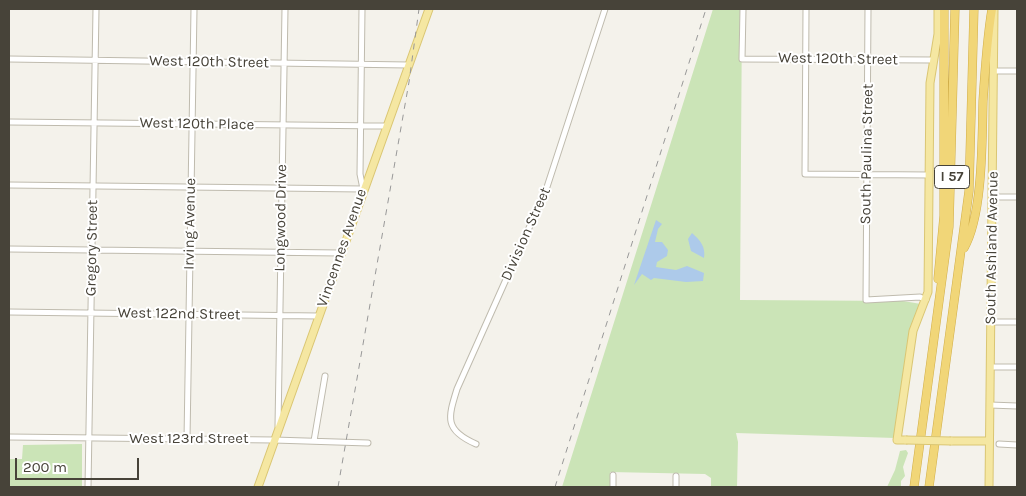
<!DOCTYPE html>
<style>
body{margin:0}
#map{position:relative;width:1026px;height:496px;overflow:hidden;background:#f4f2eb;font-family:Karla,sans-serif}
canvas{display:block}
.frame{position:absolute;inset:0;border:10px solid #474339;pointer-events:none}
.scale{position:absolute;left:15px;top:458px;width:124px;height:22px;box-sizing:border-box;border:2px solid #474339;border-top:0;padding-left:6px;font-size:15px;line-height:18px;white-space:nowrap;color:#474339;-webkit-text-stroke:4px #fff;paint-order:stroke}
</style>
<div id="map">
<canvas width="1026" height="496"></canvas>
<div class="frame"></div>
<div class="scale">200 m</div>
</div>
<script>
const ctx = document.querySelector('canvas').getContext('2d');
ctx.lineJoin = 'round';
function paint(path, color) {
  ctx.fillStyle = color;
  ctx.fill(path, 'evenodd');
}
function stroke(path, color, width, dash) {
  ctx.strokeStyle = color;
  ctx.lineWidth = width;
  ctx.lineCap = dash ? 'butt' : 'round';
  ctx.setLineDash(dash || []);
  ctx.stroke(path);
}
function drawText(font, color, halo, rows, align = 'center') {
  ctx.font = font + ' Karla,sans-serif';
  ctx.lineWidth = 4;
  ctx.setLineDash([]);
  ctx.textBaseline = 'middle';
  ctx.strokeStyle = halo;
  ctx.fillStyle = color;
  for (const [text, x, y, turn = 0] of rows) {
    ctx.save();
    ctx.translate(x, y);
    ctx.rotate((+turn || 0) * Math.PI / 180);
    ctx.textAlign = isNaN(turn) ? turn : align;
    if (halo) ctx.strokeText(text, 0, 0);
    ctx.fillText(text, 0, 0);
    ctx.restore();
  }
}
paint(new Path2D(`
 M713,9h29l-2,291 163,1 18,3 -11,26 -15,108 -159,-5 2,9 -1,45h-26v-9l-6,-4 -95,-2v15h-48z
 M82,444v43h-73v-28h13l1,-14z
 M900,451l6,-1 2,3 -5,14 2,9 -4,5v6h-14l8,-17z`), '#cbe4b7');
paint(new Path2D(`
 M656,220l6,4 -4,5 -3,13h7l6,8 -1,6 -10,6 -1,5 20,3 11,-4 17,7 -1,8 -17,1 -32,-4 -3,2 -9,-6 -8,11z
 M692,233c8,7 14,14 12,25l-13,-7 -3,-12z`), '#adcaea');
const minor = new Path2D(`
 M743,9l-1,50 191,1
 M806,9l-1,165 124,1
 M868,9l-2,291 54,-3 6,3
 M9,59l399,6
 M993,71h24
 M9,122l377,4
 M9,185l354,4 -3,-15 2,-165
 M992,197h25
 M9,249l331,4
 M9,312l309,4
 M991,322h26
 M990,367h27
 M990,405l27,1
 M278,426l7,-417
 M9,437l265,3 94,3
 M187,439l7,-430
 M314,441l11,-65
 M476,444c-32,-14 -28,-26 -19,-55l89,-199 59,-181
 M999,444l18,1
 M88,487l8,-478
 M613,487v-12
 M676,487v-11`);
const major = new Path2D(`
 M906,440h-9l16,-109 15,-39 2,-209 8,-49v-25
 M951,441h38
 M258,487l171,-478
 M989,487l5,-477`);
const highway = new Path2D(`
 M964,248c19,-33 18,-108 19,-147 2,-31 4,-62 9,-92
 M938,279l6,-63v-207
 M914,487l35,-260 6,-218
 M929,487l40,-296 5,-182`);
stroke(minor, '#bfbbae', 7);
stroke(major, '#dac673', 9);
stroke(highway, '#d0ad48', 9);
stroke(minor, '#fff', 5);
stroke(major, '#f5e7a2', 7);
stroke(highway, '#f1d678', 8);
stroke(new Path2D(`
 M338,487l71,-405 10,-73
 M555,487l151,-478`), '#989898', 1, [6, 6]);
const majorBridge = new Path2D(`
 M906,440l45,1`);
stroke(majorBridge, '#dac673', 9, []);
stroke(majorBridge, '#f5e7a2', 7);
for (const [x, y, w] of [
 [952,177,35]
]) {
  const box = new Path2D();
  box.roundRect(x - w / 2, y - 11.5, w, 23, 4);
  ctx.fillStyle = '#fff';
  ctx.fill(box);
  stroke(box, '#474339', 1);
}
drawText('bold 14px', '#474339', null, [
 ["I 57",952,177]
]);
drawText('15px', '#474339', '#fff', [
 ["West 120th Street",838,59,1],
 ["West 120th Street",209,62,1],
 ["West 120th Place",197,124,1],
 ["South Paulina Street",867,154,-89],
 ["Longwood Drive",281,218,-89],
 ["Irving Avenue",190,224,-89],
 ["Division Street",526,234,-66],
 ["Gregory Street",92,248,-89],
 ["Vincennes Avenue",342,248,-71],
 ["South Ashland Avenue",992,248,-89],
 ["West 122nd Street",179,314,1],
 ["West 123rd Street",189,439]
]);
</script>
